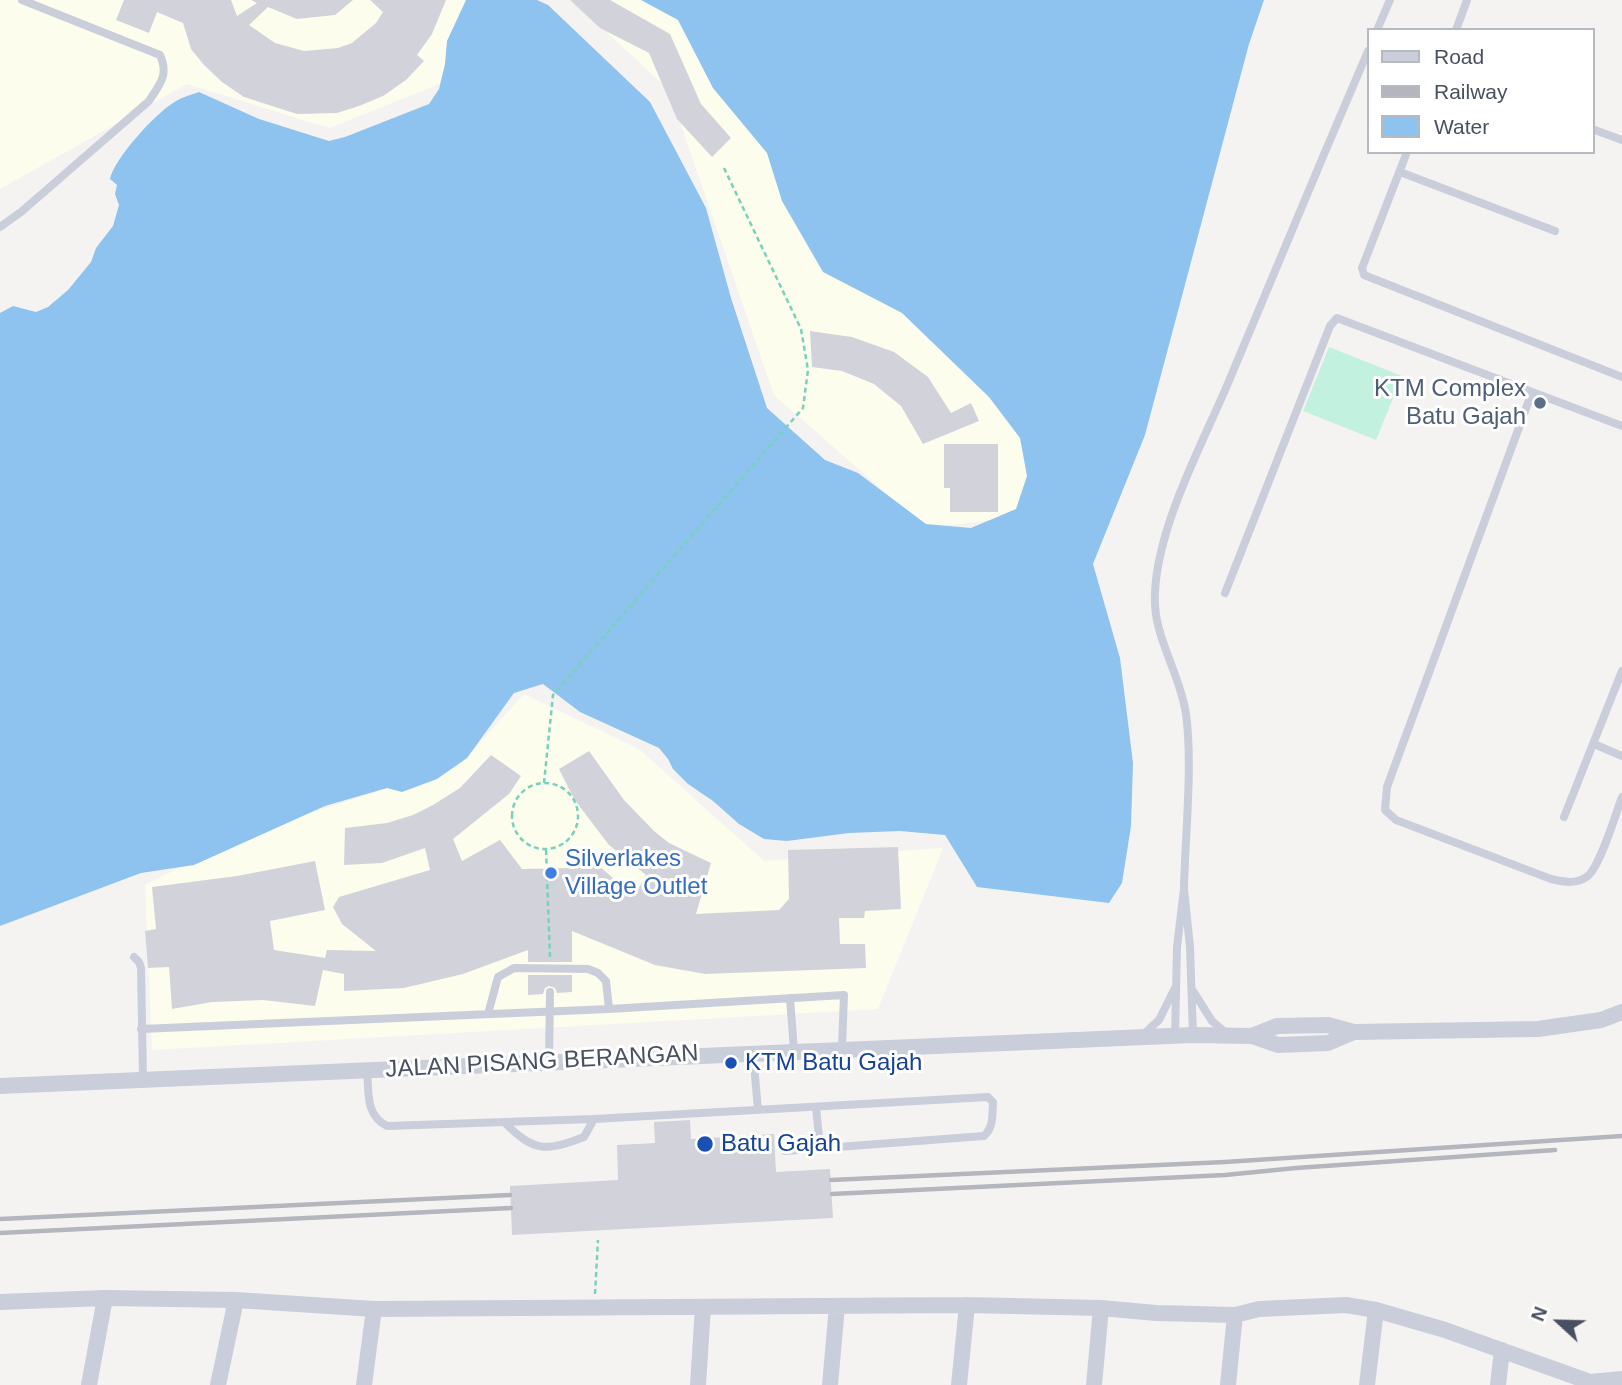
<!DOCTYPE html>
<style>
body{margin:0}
#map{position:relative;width:1622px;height:1385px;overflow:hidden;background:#f5f3f2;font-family:Arial,sans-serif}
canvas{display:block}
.legend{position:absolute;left:1367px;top:28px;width:228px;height:126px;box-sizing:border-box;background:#fff;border:2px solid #b6b9c0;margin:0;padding:9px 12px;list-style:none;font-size:21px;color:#495061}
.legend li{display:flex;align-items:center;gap:14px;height:35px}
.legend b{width:35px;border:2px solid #b6b9c0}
.north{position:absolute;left:1524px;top:1287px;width:70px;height:70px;-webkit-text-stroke:5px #fff;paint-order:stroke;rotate:292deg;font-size:19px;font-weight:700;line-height:28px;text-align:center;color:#495061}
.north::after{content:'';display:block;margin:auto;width:24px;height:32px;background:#495061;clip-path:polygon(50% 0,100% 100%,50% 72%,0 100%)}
</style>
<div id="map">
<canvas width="1622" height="1385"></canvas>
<ul class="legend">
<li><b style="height:9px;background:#c9ceda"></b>Road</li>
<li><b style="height:9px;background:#b4b5bd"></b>Railway</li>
<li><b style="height:19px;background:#8ec2ef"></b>Water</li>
</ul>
<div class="north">N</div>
</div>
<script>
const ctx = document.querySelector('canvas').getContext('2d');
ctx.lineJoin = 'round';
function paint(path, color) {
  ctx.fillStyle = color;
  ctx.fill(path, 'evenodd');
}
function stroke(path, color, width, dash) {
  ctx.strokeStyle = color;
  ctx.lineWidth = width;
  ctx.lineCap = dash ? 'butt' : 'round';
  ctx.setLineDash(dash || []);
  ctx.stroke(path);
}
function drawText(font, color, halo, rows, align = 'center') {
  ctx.font = font + ' Arial,sans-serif';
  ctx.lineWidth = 6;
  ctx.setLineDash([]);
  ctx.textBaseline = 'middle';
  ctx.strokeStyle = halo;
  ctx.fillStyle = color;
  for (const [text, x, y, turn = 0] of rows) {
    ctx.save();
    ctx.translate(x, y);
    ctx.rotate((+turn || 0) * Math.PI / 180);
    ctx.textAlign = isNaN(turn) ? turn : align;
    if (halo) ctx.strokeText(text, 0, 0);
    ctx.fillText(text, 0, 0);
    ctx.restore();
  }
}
paint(new Path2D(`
 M0,0h472l-23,80 -120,48 -142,-44 -187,105z
 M572,0h110l235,308 137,150 -36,59 -92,11 -152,-133 -105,-305z
 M524,694l115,55 125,112 179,-13 -65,161 -726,41 -7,-165 108,-54 206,-65z`), '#fdfdee');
paint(new Path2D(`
 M1329,347l73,29 -26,64 -73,-29z`), '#c2f1e0');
paint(new Path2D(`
 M466,0h71l11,5 102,97 56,106 25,90 36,110 58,52 33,13 68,51 45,4 45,-19 11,-33 -7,-38 -31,-41 -87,-84 -79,-41 -41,-71 -15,-48 -54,-65 -35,-68 -37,-20h623l-15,44 -104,391 -52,129 27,94 13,105 -2,63 -9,57 -13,20 -132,-16 -32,-52 -45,-4 -51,2 -62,8 -23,-2 -25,-15 -26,-23 -25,-17 -15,-15 -5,-10 -9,-11 -79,-36 -37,-28 -29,9 -47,65 -30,21 -35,13 -15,-4 -62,18 -131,59 -53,8 -141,53v-613l13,-7 23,6 12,-5 20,-17 23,-28 5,-14 17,-22 6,-21 -4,-11 2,-9 -7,-6c4,-20 45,-65 63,-76 7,-5 17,-8 26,-11l60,27 70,22 16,-4 84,-33 10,-15 6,-25 2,-23z`), '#8ec2ef');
paint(new Path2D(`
 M124,0h107l6,16 20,-13 -6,-3h102l-18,15 -38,4 -29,-12 -19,18 26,18 29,8 34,-3 14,-5 24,-20 7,-11 -13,-12h76l-14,34 -15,21 7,6 -18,19 -23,16 -24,10 -22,7 -40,1 -53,-17 -22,-15 -18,-17 -13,-16 -8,-26 -26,-11 -8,21 -33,-13z
 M570,0h40l60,34 31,70 30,34 -19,19 -35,-38 -28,-66 -49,-25z
 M810,331l42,6 42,15 34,25 23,36 20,-10 8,18 -56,23 -22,-38 -27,-22 -32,-13 -30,-4z
 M944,444h54v68h-48v-24h-6z
 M589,751l35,49 30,31 15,12 42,20 -15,51 83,-4 10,-11 -1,-49 110,-3 3,62 -36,2 -1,7h-25l1,26h25l1,24 -161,6 -50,-9 -83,-34v31h-44v-12l-65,24 -59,14 -60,3v-17l-21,-4 -8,36 -52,-6 -51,2 -40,7 -3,-42 -21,1 -3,-37 11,-2 -4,-42 85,-11 78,-15 10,49 -55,11 4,29 51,8 2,-8 49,1 -34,-27 -9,-17 6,-10 91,-27 -5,-22 -43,15 -38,2 1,-37 42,-5 26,-8 20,-10 27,-17 31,-33 30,21 -12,18 -56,45 9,22 38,-21 22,29 51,-1 13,-4 13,2 35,30 12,-21 -37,-30 -35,-46 -15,-30z
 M528,975h44v17l-15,1 -2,-5 -6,-2 -4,2 -2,6 -15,1z
 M690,1120l1,19 83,-5 2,38 54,-3 3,49 -321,17 -2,-49 108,-6 -1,-35 38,-2 -1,-21z`), '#d2d3da');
stroke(new Path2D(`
 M544,783l9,-88 250,-287 5,-38 -7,-41 -77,-161
 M512 816a33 33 0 1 1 66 0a33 33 0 1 1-66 0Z
 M546,850l4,107
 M595,1294l3,-54`), '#78d1bc', 2.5, [5, 3.5]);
stroke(new Path2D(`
 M1377,30l13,-30
 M1456,30l11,-30
 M1592,129l30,11
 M1407,152l-45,116 2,7 258,102
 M1400,172l155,59
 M0,227l21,-15 128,-111c11,-17 20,-26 11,-46l-138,-55
 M1532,392l-145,395 -2,23 11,10 155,59c12,3 27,6 38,-4 12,-12 26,-59 33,-78
 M1225,593l105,-267 7,-8 285,108
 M1594,744l28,12
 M1564,817l58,-146
 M1184,889c1,-54 9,-122 2,-175 -6,-42 -34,-78 -31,-122 3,-65 45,-144 71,-204 47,-113 94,-225 142,-337
 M134,957l5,5 2,6 2,111
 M1193,991l19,30 14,12
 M790,998l4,53
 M488,1014l10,-37 16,-9 74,1 10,4 8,8 3,28
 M141,1029l468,-20 235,-14 -2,54
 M1145,1033l14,-13 15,-30
 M1175,1036l2,-89 7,-58 6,58 3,88
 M753,1053l5,57
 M549,1062l1,-70
 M367,1070c2,22 -2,45 20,56l207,-7 394,-22 5,5c-1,13 1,25 -9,34l-199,15
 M816,1107l4,41
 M504,1122c30,30 41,30 80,15l10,-18`), '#c9ceda', 8);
stroke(new Path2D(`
 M1252,1036l25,-10 51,-1 26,7 184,-3 63,-9 21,-8
 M0,1086l1193,-51 59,1 26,9 50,-2 26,-11
 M0,1302l105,-4 131,2 138,9 593,-4 134,3 55,5 79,2 24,-6 87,-4 30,5 69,20 145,52 32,-3
 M89,1385l16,-87
 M218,1385l18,-85
 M364,1385l10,-76
 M698,1385l5,-78
 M830,1385l7,-79
 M959,1385l8,-80
 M1094,1385l7,-77
 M1228,1385l7,-70
 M1367,1385l9,-75
 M1498,1385l4,-35`), '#c9ceda', 16);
stroke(new Path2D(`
 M831,1180l394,-18 397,-26
 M832,1194l393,-19 71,-7 259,-18
 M0,1219l510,-24
 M0,1233l511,-25`), '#b4b5bd', 4.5);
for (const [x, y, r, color] of [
 [1540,403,7,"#5c6f8a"],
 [551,873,7,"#3f7fe0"],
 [731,1063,7,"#1a4fb4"],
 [705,1144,9,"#1a4fb4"]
]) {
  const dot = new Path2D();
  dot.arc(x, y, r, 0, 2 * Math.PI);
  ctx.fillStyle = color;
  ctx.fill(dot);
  stroke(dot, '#fff', 2.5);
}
drawText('24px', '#4e5e75', '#fff', [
 ["KTM Complex",1526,389],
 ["Batu Gajah",1526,417]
], 'right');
drawText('24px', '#366cbe', '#fff', [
 ["Silverlakes",565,859],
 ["Village Outlet",565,887]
], 'left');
drawText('24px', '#495061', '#fff', [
 ["JALAN PISANG BERANGAN",542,1062,-3]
]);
drawText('24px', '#164399', '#fff', [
 ["KTM Batu Gajah",745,1063],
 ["Batu Gajah",721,1144]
], 'left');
</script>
